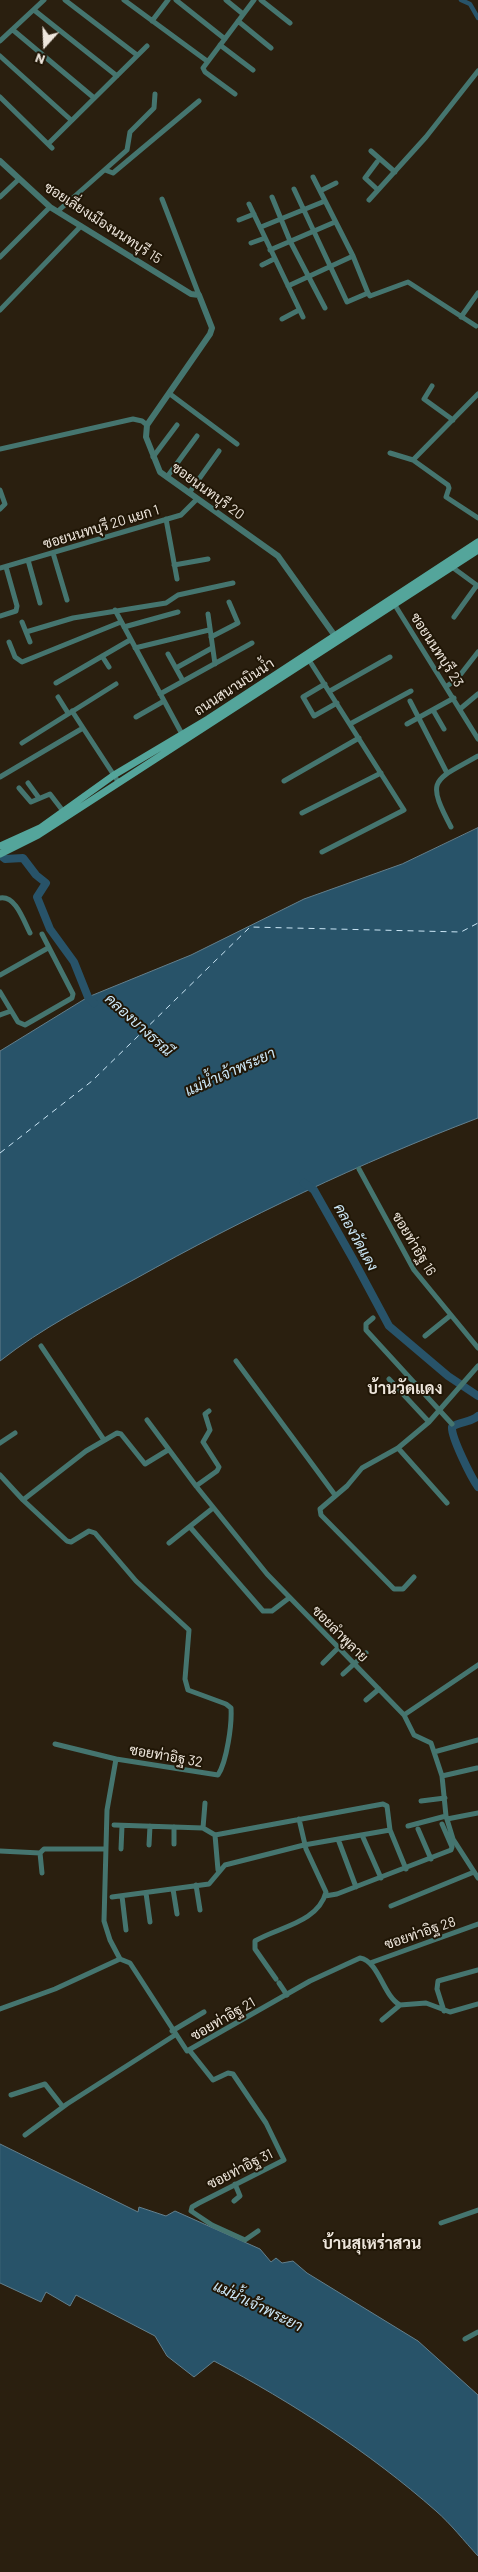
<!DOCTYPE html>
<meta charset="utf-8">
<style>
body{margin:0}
#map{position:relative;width:478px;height:2572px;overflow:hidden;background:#2a1f0f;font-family:Barlow,sans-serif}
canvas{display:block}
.north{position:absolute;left:20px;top:20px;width:50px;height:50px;-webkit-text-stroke:4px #201606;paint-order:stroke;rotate:200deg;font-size:14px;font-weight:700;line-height:20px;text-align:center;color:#eee6dc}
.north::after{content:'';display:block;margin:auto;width:18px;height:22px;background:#eee6dc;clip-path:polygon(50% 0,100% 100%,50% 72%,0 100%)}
</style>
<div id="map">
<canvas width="478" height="2572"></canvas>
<div class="north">N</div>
</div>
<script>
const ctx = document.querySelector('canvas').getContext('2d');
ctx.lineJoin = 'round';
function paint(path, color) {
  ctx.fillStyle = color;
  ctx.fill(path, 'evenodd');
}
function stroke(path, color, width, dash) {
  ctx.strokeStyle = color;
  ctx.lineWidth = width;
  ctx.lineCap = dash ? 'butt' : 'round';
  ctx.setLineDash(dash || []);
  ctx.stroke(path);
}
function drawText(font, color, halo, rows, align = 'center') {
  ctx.font = font + ' Barlow,Sarabun,sans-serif';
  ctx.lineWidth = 4;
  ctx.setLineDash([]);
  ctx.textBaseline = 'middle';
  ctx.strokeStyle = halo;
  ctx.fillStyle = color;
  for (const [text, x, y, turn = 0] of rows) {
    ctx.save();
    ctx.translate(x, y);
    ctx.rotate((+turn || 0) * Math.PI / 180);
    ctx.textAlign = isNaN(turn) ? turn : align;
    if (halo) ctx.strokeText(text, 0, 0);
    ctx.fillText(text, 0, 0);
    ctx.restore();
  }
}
const water = new Path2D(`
 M478,828v290c-118,45 -232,99 -343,161 -46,25 -93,49 -135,82v-310l88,-54 103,-42 113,-56 98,-35z
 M0,2144l138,68 1,-5 27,9 9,-5 85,38 11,13 5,-4 6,5 11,-2 14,12 111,68 60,54v161c-14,-15 -27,-32 -42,-45 -67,-59 -143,-108 -222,-150l-20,16 -27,-21 -12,-20 -79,-41 -6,11 -24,-14 -5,10 -41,-19z`);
paint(water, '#285369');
stroke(water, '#637f8c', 1);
stroke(new Path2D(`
 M461,0l9,4 8,14`), '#285369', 4.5);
stroke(new Path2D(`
 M0,855l5,4 18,-1 13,17 10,8 -9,14 13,32 24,33 14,35 6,6
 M304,1183l10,7 39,69 36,67 59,50 30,20
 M478,1416c-8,7 -18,5 -26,11 -1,10 19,50 26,60`), '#285369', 8);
stroke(new Path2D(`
 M0,1153l92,-72 158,-154 211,5 17,-9`), '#cbe6f6', 1, [6, 5]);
stroke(new Path2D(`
 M65,0l72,55
 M124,0l83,61
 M176,0l49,39
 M226,0l17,14
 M261,0l29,23
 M34,10l83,66
 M152,21l16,-21
 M238,21l33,27
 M13,30l80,67
 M0,41l44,-41
 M220,45l33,25
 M0,56l71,64
 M235,94l-30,-22 -2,-4 51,-68
 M0,97l52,51
 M48,144l99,-98
 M371,151l24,21
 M377,162l-12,16 13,12
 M105,170l8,3 86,-72
 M313,177l40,79 15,37
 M294,189l53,113 21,-9 2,3 38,-14 68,44
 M320,191l16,-8
 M0,197l19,-18
 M272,197l18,44 35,67
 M162,199l37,96
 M369,200l57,-63 52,-66
 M249,204l54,113
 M58,211l69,-61 3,-18 24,-24 1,-14
 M239,220l15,-6
 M261,227l64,-26
 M251,243l14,-5
 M270,250l65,-28
 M0,257l50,-50
 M262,265l12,-6
 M288,286l65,-30
 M0,310l81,-84
 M461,317l17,-24
 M282,319l17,-9
 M432,386l-8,13 29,21
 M170,394l67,50
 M0,449l133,-30 9,2 5,4
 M390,453l23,7 35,25 1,3 -3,9 32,21
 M153,457l24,-32
 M413,460l65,-66
 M167,477l30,-41
 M189,493l30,-42
 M0,509l5,-5 -5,-14
 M166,519l11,60
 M53,553l14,47
 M28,560l12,43
 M174,565l34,-6
 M452,567l26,19
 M0,568l181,-53 16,-16
 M393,602l85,137
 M115,610l67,124
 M208,614l7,50
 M0,616l16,-5 1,-5 -11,-39
 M454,617l23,-32
 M22,622l4,10
 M124,627l54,-15
 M211,637l27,-14 -9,-21
 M9,642l6,15 7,5 99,-40
 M30,642l-4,-10 47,-14 93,-15 12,-8 55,-12
 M135,648l74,-18
 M168,654l15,27
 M102,656l7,11
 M309,660l95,150 -82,42
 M176,668l36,-20
 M56,683l74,-43
 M325,684l-22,13 11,19 23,-13
 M447,686l10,-7 21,-27
 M330,691l60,-34
 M160,694l92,-51
 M58,697l10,16
 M410,701l37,72
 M460,709l18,-15
 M433,710l11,19
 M72,711l47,72
 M136,717l28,-16
 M350,724l61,-33
 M407,724l47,-26
 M22,743l94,-59
 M0,777l83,-49
 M284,781l75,-43
 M28,783l11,15
 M19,788l12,14 19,-8 13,17
 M302,813l79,-40
 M451,827c-26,-49 -17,-46 27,-71
 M0,898c16,-3 24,24 30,35
 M0,975l48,-27
 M0,992l18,30 7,3 47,-27 1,-4 -31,-60
 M0,1015l11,-4
 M359,1169l55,101 64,78
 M373,1318l-7,6v6l86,94
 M425,1336l26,-21
 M41,1346l63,94
 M236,1361l99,134
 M389,1379l40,43
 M147,1420l49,66 71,88 137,141 10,20 17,8 11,33 4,40 7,23 25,39
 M0,1443l15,-10
 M398,1448l49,55
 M0,1475l23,25 44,41 4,1 18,-11 6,2 41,48 53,49 -4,49 3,11 38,14 5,4c1,16 -4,53 -13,67l-102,-16 -9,51 -3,111 6,19 10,19
 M196,1486l21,-15 2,-4 -16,-25 7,-12 -5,-16 4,-3
 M23,1500l63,-49 31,-18 4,1 24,30 23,-14
 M190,1527l73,84h9l17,-13
 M169,1543l44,-35
 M414,1577l-11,12h-9l-73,-74 -1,-6 27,-23 15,-18 36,-20 31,-26 49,-56
 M323,1663l15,-15
 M343,1674l23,-21
 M366,1700l13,-11
 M404,1715l74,-50
 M55,1744l61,15
 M434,1752l44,-12
 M442,1776l35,-8
 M421,1801l24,-3
 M447,1819l31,-6
 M114,1825l89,3 12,7
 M408,1826l38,-10
 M174,1827v17
 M203,1828l2,-25
 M418,1829l13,30
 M362,1835l19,43
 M338,1839l18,48
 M149,1845l1,-19
 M121,1849l1,-23
 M0,1851l40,2
 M218,1870l-3,-35 168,-31 4,2 3,24 16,39
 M42,1873l-2,-20 4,-4h61
 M196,1885l4,25
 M173,1889l4,25
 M146,1893l4,29
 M122,1896l4,34
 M325,1896l12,-2 114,-44 1,-3 -10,-23
 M112,1897l97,-13 16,-19 79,-20 86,-15
 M391,1906l83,-34
 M370,1963l108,-39
 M276,1979l-21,-30v-8c23,-14 63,-18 71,-49l-20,-43 -7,-30
 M279,1983l8,12
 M0,2009l55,-20 65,-30 10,4 57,88 123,-70 50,-23c19,3 23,38 40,47l26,-2 24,9 28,-8
 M444,2011l-7,-22 1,-8 40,-11
 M382,2020l18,-15
 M172,2031l32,-19
 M190,2051l23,29 15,-7 5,1 33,49 18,37 -85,43 -7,4 -1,4 21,14 33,15 13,-9
 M11,2095l34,-11 18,23
 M25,2135l42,-31 108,-69
 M234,2201l6,-5 -5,-12
 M441,2223l37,-13
 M465,2339l13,-7`), '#45756f', 5);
stroke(new Path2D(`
 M0,161l50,46 141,87 8,1 13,33 -2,6 -63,91 -1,12 14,35 118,84 57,80`), '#45756f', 6);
stroke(new Path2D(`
 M0,846l40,-18 74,-53 94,-56 270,-177
 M0,854l38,-19 440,-285`), '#54a59b', 7);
drawText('14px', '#eee6dc', '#201606', [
 ["ซอยเลี่ยงเมืองนนทบุรี 15",103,223,33],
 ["ซอยนนทบุรี 20",208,491,36],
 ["ซอยนนทบุรี 20 แยก 1",101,527,-17],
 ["ซอยนนทบุรี 23",437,650,57],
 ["ถนนสนามบินน้ำ",234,687,-33],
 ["ซอยท่าอิฐ 16",414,1244,59],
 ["ซอยลำพูลาย",340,1634,45],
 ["ซอยท่าอิฐ 32",166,1756,10],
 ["ซอยท่าอิฐ 28",420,1933,-19],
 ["ซอยท่าอิฐ 21",223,2019,-30],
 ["ซอยท่าอิฐ 31",240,2169,-27]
]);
drawText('italic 15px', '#cbe6f6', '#201606', [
 ["คลองบางธรณี",139,1025,42],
 ["แม่น้ำเจ้าพระยา",230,1072,-24],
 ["คลองวัดแดง",356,1237,61],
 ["แม่น้ำเจ้าพระยา",258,2306,26]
]);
drawText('bold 16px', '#eee6dc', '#201606', [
 ["บ้านวัดแดง",405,1389],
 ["บ้านสุเหร่าสวน",372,2244]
]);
</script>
